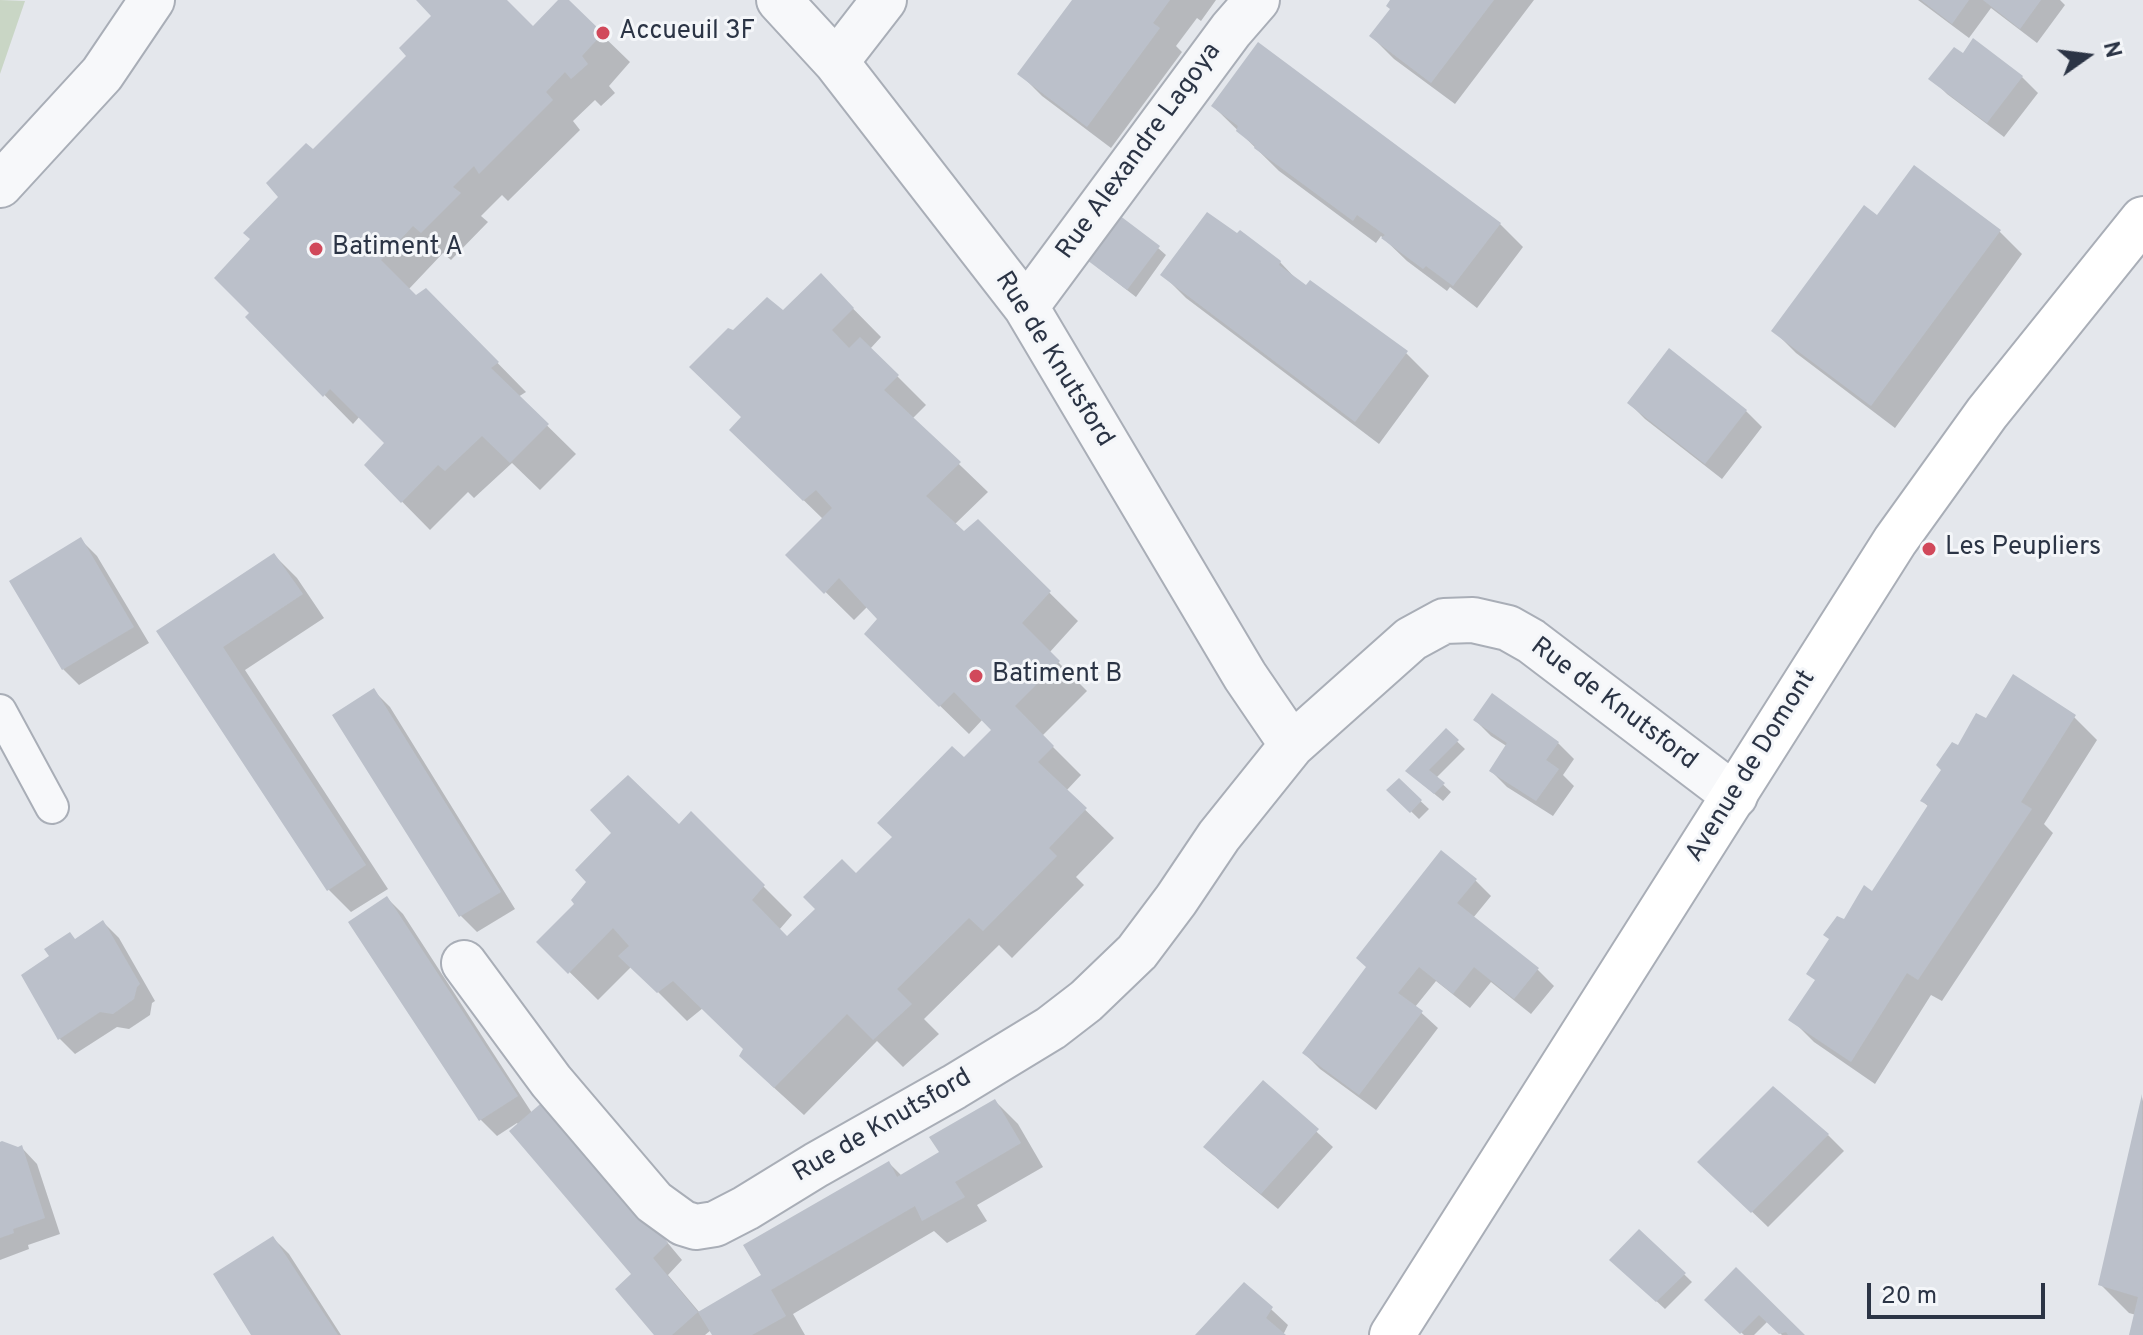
<!DOCTYPE html>
<style>
body{margin:0}
#map{position:relative;width:2143px;height:1335px;overflow:hidden;background:#e4e7ec;font-family:Overpass,sans-serif}
canvas{display:block}
.north{position:absolute;left:2047px;top:16px;width:80px;height:80px;-webkit-text-stroke:6px #f4f6f9;paint-order:stroke;rotate:76deg;font-size:22px;font-weight:700;line-height:32px;text-align:center;color:#2b3445}
.north::after{content:'';display:block;margin:auto;width:28px;height:36px;background:#2b3445;clip-path:polygon(50% 0,100% 100%,50% 72%,0 100%)}
.scale{position:absolute;left:1867px;top:1283px;width:178px;height:36px;box-sizing:border-box;border:4px solid #2b3445;border-top:0;padding-left:10px;font-size:24px;line-height:28px;white-space:nowrap;color:#2b3445;-webkit-text-stroke:6px #f4f6f9;paint-order:stroke}
</style>
<div id="map">
<canvas width="2143" height="1335"></canvas>
<div class="north">N</div>
<div class="scale">20 m</div>
</div>
<script>
const ctx = document.querySelector('canvas').getContext('2d');
ctx.lineJoin = 'round';
function paint(path, color) {
  ctx.fillStyle = color;
  ctx.fill(path, 'evenodd');
}
function stroke(path, color, width, dash) {
  ctx.strokeStyle = color;
  ctx.lineWidth = width;
  ctx.lineCap = dash ? 'butt' : 'round';
  ctx.setLineDash(dash || []);
  ctx.stroke(path);
}
function drawText(font, color, halo, rows, align = 'center') {
  ctx.font = font + ' Overpass,sans-serif';
  ctx.lineWidth = 6;
  ctx.setLineDash([]);
  ctx.textBaseline = 'middle';
  ctx.strokeStyle = halo;
  ctx.fillStyle = color;
  for (const [text, x, y, turn = 0] of rows) {
    ctx.save();
    ctx.translate(x, y);
    ctx.rotate((+turn || 0) * Math.PI / 180);
    ctx.textAlign = isNaN(turn) ? turn : align;
    if (halo) ctx.strokeText(text, 0, 0);
    ctx.fillText(text, 0, 0);
    ctx.restore();
  }
}
paint(new Path2D(`
 M0,0l25,1 -25,73z`), '#c9d6c5');
paint(new Path2D(`
 M419,0h86l28,29 28,-29h5l64,62 -21,24 6,7 -14,13 -6,-6 -22,21 7,9 -72,71 -6,-6 -21,21 7,6 -37,38 -8,-7 -35,37 8,8 10,-8 100,102 -8,5 58,57 -36,36 -28,-27 -38,35 -6,-6 -38,38 -64,-65 21,-22 -27,-27 -7,8 -105,-107 4,-3 1,-75 60,-87 96,-96 25,-40z
 M1075,0h141l-15,21 -4,-3 -21,28 6,6 -71,96 -69,-52 -23,-23z
 M1393,0h141l-79,104 -61,-45 -23,-23 21,-26z
 M1918,0h142l5,5 -28,38 -46,-35 -22,30z
 M2022,77l16,16 -34,44 -57,-43 -16,-16z
 M1213,106l287,118 23,23 -46,61 -27,-21 -3,4 -40,-30 -26,-25 -5,7 -97,-72z
 M1878,218l121,13 23,23 -127,174 -99,-75 -23,-23z
 M1158,248l8,7 -30,42 -39,-30z
 M1280,262l19,20 107,71 23,23 -50,68 -193,-146 -23,-23z
 M821,276l60,61 -11,12 56,56 -14,14 76,73 -34,33 10,9 14,-12 100,99 -29,32 38,38 -45,45 39,39 -15,16 48,47 -38,39 8,8 -72,73 -13,-13 -75,74 15,15 -36,33 -26,-26 -73,74 -33,-30 -26,-36 -42,-41 -16,13 -55,-55 -34,34 -59,-58 141,-116 11,-12 101,101 -13,15 8,9 69,-63 138,-146 -11,-11 -14,15 -74,-72 -15,-43 -12,-13 -14,14 -66,-65 35,-36 -63,-61 -16,-40 -11,-85 50,-20z
 M1669,351l77,60 16,16 -40,52 -77,-60 -16,-16z
 M81,540l16,16 52,87 -70,42 -16,-16z
 M274,555l23,23 27,40 -79,52 143,219 -37,23 -23,-23 -169,-258z
 M374,691l16,16 125,202 -38,23 -16,-16 -126,-200z
 M2074,717l23,23 -53,84 9,9 -111,168 -11,-6 -56,89 -61,-42 -23,-23 26,-38 28,-59 27,-28 57,-87 -7,-6 36,-54 28,-26z
 M1475,720l83,23 16,16 -11,16 11,11 -21,30 -46,-29 -16,-16 17,-24 -17,-11z
 M1446,731l19,18 -29,29 15,14 -8,9 -28,-23z
 M1399,781l30,28 -10,10 -30,-29z
 M1475,880l16,16 -18,22 65,52 16,16 -23,28 -40,-32 -21,26 -34,-27 -21,26 23,21 -62,82 -56,-41 -16,-16z
 M387,898l16,16 129,199 30,4 120,143 -14,15 32,38 64,-37 125,-113 13,13 40,-23 53,-52 23,23 25,43 -66,38 10,16 -40,22 -13,-12 -141,83 12,21h-91l-3,-5 -6,5h-49l-22,-61 -117,-151 -20,13 -16,-16 -130,-197z
 M103,922l16,16 36,63 -3,2 -2,12 -21,14 -12,-2 -42,27 -16,-16 -7,-82z
 M1263,1082l70,65 -55,62 -56,-46 -16,-16z
 M2143,1097v238h-12l5,-20 -7,-2 -28,-28z
 M1828,1135l16,16 -76,76 -68,-65z
 M0,1144l19,6 3,-2 15,16 23,70 -32,11 1,4 -29,11z
 M1640,1231l52,51 -27,27 -53,-49z
 M273,1238l16,16 52,81h-87z
 M1736,1270l66,65h-20l-14,-14 -14,14h-10l-37,-35z
 M1244,1284l44,41 -5,10h-85z`), '#0003');
paint(new Path2D(`
 M416,0h91l26,26 25,-26h11l34,33 -21,23 6,8 -17,15 -6,-7 -19,20 7,8 -74,74 -5,-8 -21,21 8,6 -40,40 -8,-7 -32,34 35,35 10,-7 73,74 -8,6 58,56 -39,39 -28,-27 -37,35 -7,-6 -37,38 -37,-38 20,-22 -54,-54 -7,8 -78,-80 4,-4 -35,-35 36,-39 -7,-6 35,-36 -12,-14 40,-40 7,6 93,-93 -7,-8 32,-32z
 M1072,0h98l-17,23 7,5 -73,99 -70,-53z
 M1390,0h104l-63,83 -62,-47 21,-27 -4,-3z
 M1921,0h48l-17,24z
 M1983,0h58l-21,29z
 M1973,38l50,38 -36,47 -59,-44 26,-32 9,6z
 M1258,42l243,181 -48,63 -27,-20 -3,3 -42,-31 4,-3 -28,-20 -4,6 -99,-73 1,-2 -19,-15 2,-5 -27,-20z
 M1914,165l87,65 -130,176 -100,-75 93,-126 13,10z
 M1207,212l30,21 3,-3 41,31 -2,4 27,20 4,-5 98,71 -53,71 -195,-147z
 M1119,215l41,31 -33,44 -40,-30z
 M821,273l33,35 -22,22 17,18 11,-11 39,38 -15,15 77,72 -35,34 38,35 14,-12 73,72 -29,32 38,38 -45,45 39,40 -16,16 49,46 -38,40 8,8 -74,75 -14,-13 -72,71 15,15 -39,36 -26,-26 -73,74 -35,-32 4,-7 -70,-68 -16,12 -39,-37 11,-10 -16,-18 -45,46 -32,-32 38,-38 -3,-4 15,-18 -11,-12 36,-37 -21,-23 38,-35 51,49 12,-13 74,74 -13,15 35,36 28,-27 -12,-12 39,-38 14,14 36,-36 -15,-14 75,-77 12,11 27,-27 -37,-38 -15,15 -75,-73 13,-15 -38,-41 -15,16 -39,-39 47,-47 -16,-18 -13,11 -74,-71 12,-13 -52,-50 39,-39 5,2 34,-33 16,13z
 M1669,348l78,62 -42,54 -78,-61z
 M81,537l53,90 -72,43 -53,-89z
 M274,553l29,41 -80,53 143,218 -39,26 -171,-260z
 M2013,674l63,41 -55,87 11,7 -114,171 -11,-7 -56,89 -63,-42 27,-40 -9,-6 23,-35 -6,-4 14,-19 7,3 20,-34 8,6 56,-86 -8,-4 21,-31 -5,-5 16,-23 6,3 18,-32 10,5z
 M374,688l127,204 -42,25 -127,-202z
 M1492,693l67,49 -13,18 13,9 -23,32 -47,-30 18,-28 -34,-23z
 M1446,728l13,12 -30,30 16,13 -11,11 -29,-23z
 M1399,778l23,22 -12,13 -24,-23z
 M1441,850l36,29 -20,24 82,65 -25,31 -40,-32 -21,27 -34,-27 -21,26 25,18 -64,84 -57,-42 64,-86 -10,-9z
 M387,896l131,200 -39,25 -131,-199z
 M103,920l37,64 -3,3 -3,12 -21,15 -13,-2 -42,28 -37,-65 28,-19 -5,-7 26,-17 5,7z
 M1263,1080l56,49 -58,65 -58,-47z
 M1773,1086l56,48 -78,79 -54,-51z
 M2142,1094l1,241h-14l9,-38 -40,-12z
 M546,1099l122,144 -15,15 45,54 -26,23h-18l-39,-46 16,-15 -122,-143z
 M995,1099l26,44 -66,39 10,15 -43,24 -7,-15 -144,84 15,26 -34,19h-40l-14,-23 63,-37 -18,-30 146,-84 8,16 42,-25 -10,-15z
 M2,1141l16,6 4,-2 23,73 -32,11 1,4 -14,5v-96z
 M1639,1229l47,44 -30,29 -47,-42z
 M273,1236l65,99h-87l-38,-61z
 M1736,1267l69,68h-17l-2,-3 -7,2 -20,-19 -19,19 -36,-34z
 M1244,1282l29,25 -7,11 20,17h-91z`), '#bbc0ca');
const lane = new Path2D(`
 M0,711l52,96`);
const street = new Path2D(`
 M779,0l57,62 190,245 219,369 47,69 119,-106 33,-18 29,-1 35,8 23,13 204,155
 M836,62l48,-62
 M0,185l102,-111 50,-74
 M1026,307l205,-277 26,-30
 M464,963l87,118 103,121 29,21 13,4 19,-3 31,-16 70,-43 138,-78 97,-59 35,-27 51,-49 39,-52 43,-64 73,-91`);
const secondary = new Path2D(`
 M1392,1335l503,-794 92,-128 156,-194`);
stroke(lane, '#a9aeb7', 36);
stroke(street, '#a9aeb7', 48);
stroke(secondary, '#a9aeb7', 48);
stroke(lane, '#f7f8fa', 32);
stroke(street, '#f7f8fa', 44);
stroke(secondary, '#fff', 44);
for (const [x, y, r, color] of [
 [603,33,8,"#d1495b"],
 [316,249,8,"#d1495b"],
 [1929,549,8,"#d1495b"],
 [976,676,8,"#d1495b"]
]) {
  const dot = new Path2D();
  dot.arc(x, y, r, 0, 2 * Math.PI);
  ctx.fillStyle = color;
  ctx.fill(dot);
  stroke(dot, '#f4f6f9', 3);
}
drawText('26px', '#2b3445', '#f4f6f9', [
 ["Accueuil 3F",619,33],
 ["Batiment A",332,249],
 ["Les Peupliers",1945,549],
 ["Batiment B",992,676]
], 'left');
drawText('26px', '#2b3445', '#f4f6f9', [
 ["Rue Alexandre Lagoya",1140,152,-54],
 ["Rue de Knutsford",1053,360,58],
 ["Rue de Knutsford",1613,705,37],
 ["Avenue de Domont",1752,767,-58],
 ["Rue de Knutsford",883,1127,-30]
]);
</script>
